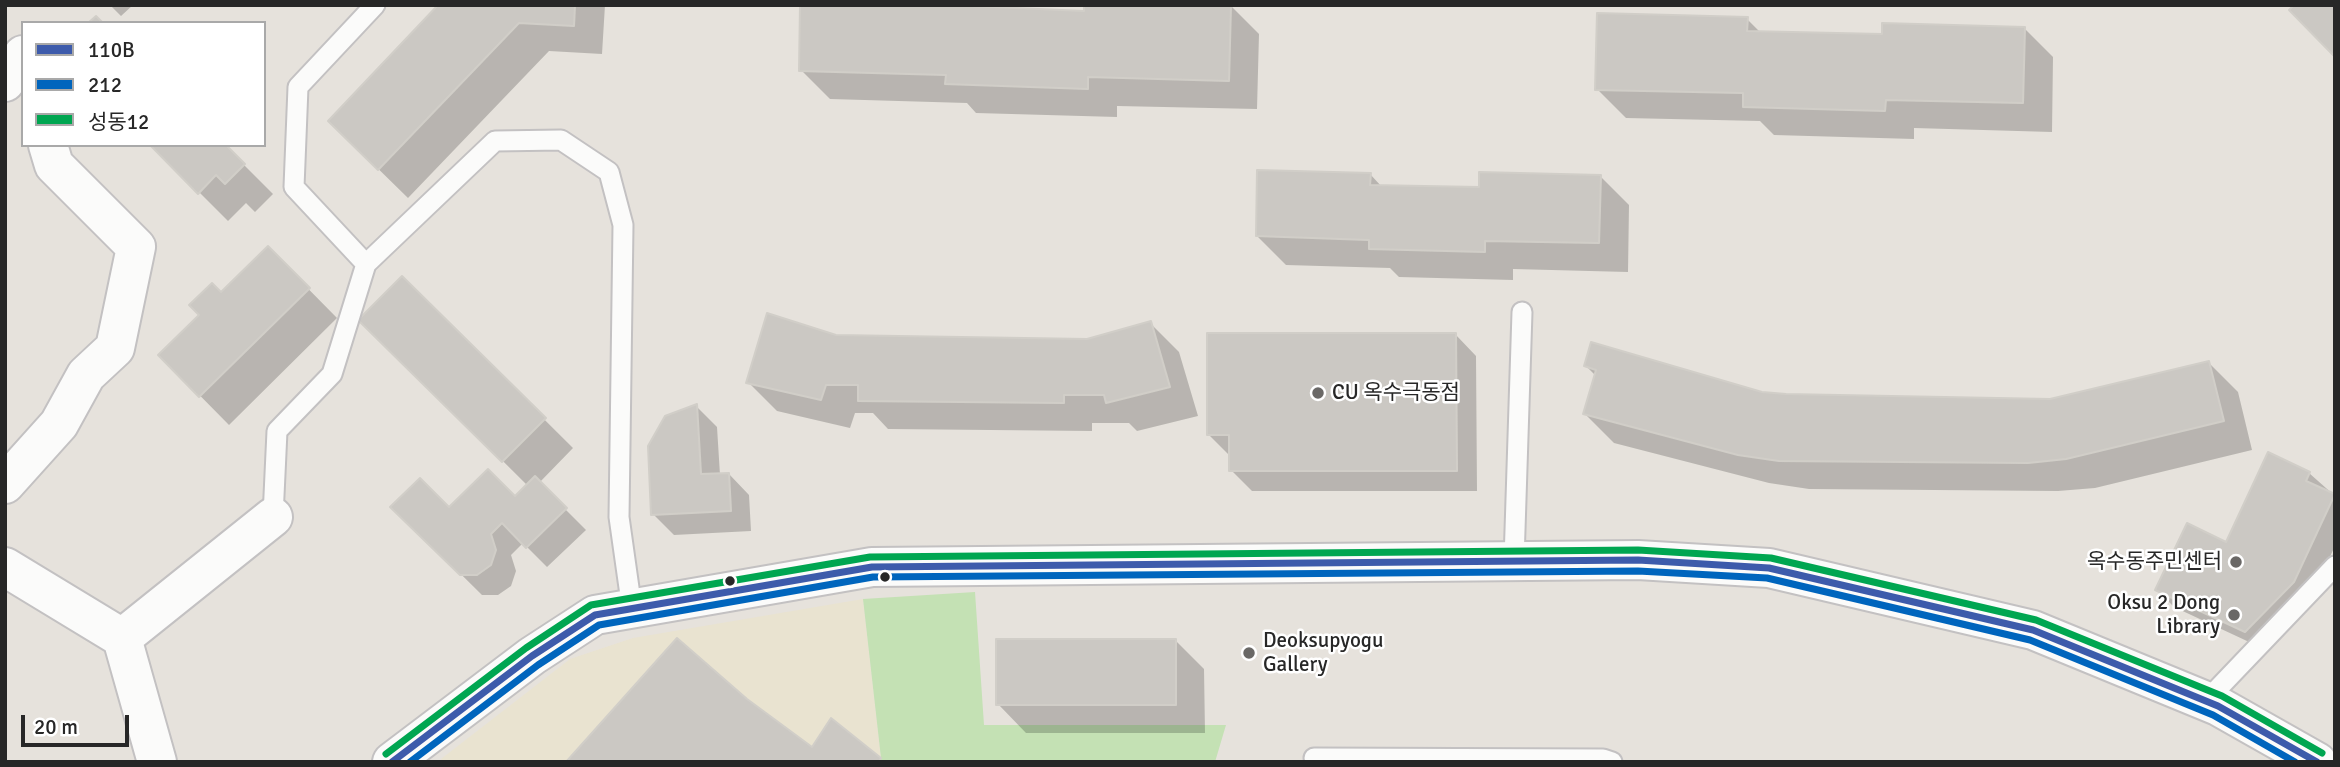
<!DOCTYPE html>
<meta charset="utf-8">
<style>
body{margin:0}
#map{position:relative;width:2340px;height:767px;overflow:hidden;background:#e6e2dc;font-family:Signika,"Noto Sans KR",sans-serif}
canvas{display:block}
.frame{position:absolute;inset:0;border:7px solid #272727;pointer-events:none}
.legend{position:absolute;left:21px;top:21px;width:245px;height:126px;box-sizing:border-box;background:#fff;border:2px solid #a9a9a9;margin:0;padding:9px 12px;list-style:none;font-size:21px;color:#272727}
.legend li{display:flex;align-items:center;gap:14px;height:35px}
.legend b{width:35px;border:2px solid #a9a9a9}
.scale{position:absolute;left:21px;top:715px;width:108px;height:32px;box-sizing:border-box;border:4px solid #272727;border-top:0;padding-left:9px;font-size:21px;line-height:24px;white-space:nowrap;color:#272727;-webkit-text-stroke:5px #fff;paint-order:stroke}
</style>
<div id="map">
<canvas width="2340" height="767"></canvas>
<div class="frame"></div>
<ul class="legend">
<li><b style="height:9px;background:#3d5bab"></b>110B</li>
<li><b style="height:9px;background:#0065bd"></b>212</li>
<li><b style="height:9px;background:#00a651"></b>성동12</li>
</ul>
<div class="scale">20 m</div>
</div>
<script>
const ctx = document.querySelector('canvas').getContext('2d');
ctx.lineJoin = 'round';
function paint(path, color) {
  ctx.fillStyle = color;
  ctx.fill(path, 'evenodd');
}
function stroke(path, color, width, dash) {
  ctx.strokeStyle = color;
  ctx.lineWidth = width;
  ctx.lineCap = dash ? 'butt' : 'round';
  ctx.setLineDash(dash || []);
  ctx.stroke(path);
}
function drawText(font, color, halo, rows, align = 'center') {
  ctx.font = font + ' Signika,"Noto Sans KR",sans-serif';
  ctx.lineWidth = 5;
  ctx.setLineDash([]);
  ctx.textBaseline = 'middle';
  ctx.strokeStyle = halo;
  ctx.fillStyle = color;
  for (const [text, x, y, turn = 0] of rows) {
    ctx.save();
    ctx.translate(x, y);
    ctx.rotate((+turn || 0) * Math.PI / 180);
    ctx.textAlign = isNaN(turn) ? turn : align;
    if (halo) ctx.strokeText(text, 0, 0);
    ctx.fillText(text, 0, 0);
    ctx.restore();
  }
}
paint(new Path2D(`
 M863,599l18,159 -2,4h-436l-2,-3 129,-100 63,-21z`), '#e9e3d0');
paint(new Path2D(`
 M975,592l9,133h242l-11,37h-336l2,-4 -18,-159z`), '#c4e1b4');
paint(new Path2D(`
 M110,5h23l-12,11z
 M441,5h164l-3,49 -53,-3 -141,147 -49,-48z
 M802,5h156l4,4 124,4 144,-8 29,29 -2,75 -140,-3v11l-141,-4 -9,-10 -137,-4 -29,-29z
 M1747,19l14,14 123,3 140,-8 29,29 -1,75 -138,-4v11l-140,-4 -14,-14 -134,-3 -29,-29z
 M152,145h72l49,49 -18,18 -9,-9 -18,18z
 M1370,174l12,13 99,2 120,-12 28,28 -1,67 -115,-3v11l-114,-3 -9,-9 -104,-3 -29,-29z
 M268,248l69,70 -108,107 -69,-70z
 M402,278l171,170 -34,35 47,47 -39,37 -24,-24 -12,12 5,16 -5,15 -13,9h-16l-89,-88 56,2 66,-11 13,-12 -167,-166z
 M1150,323l29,29 19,64 -61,15 -8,-8h-37v8l-204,-2 -15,-16h-18l-5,15 -73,-17 -29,-29 88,-45 251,3z
 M1456,335l20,21 1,135h-225l-21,-21 -2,-15 -20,-20z
 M2209,363l29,29 14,58 -157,38 -37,3 -249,-2 -40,-6 -155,-40 -29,-29 11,-38 -10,-10 176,28 288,6z
 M696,406l21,21 3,48 9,-1 20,21 2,36 -77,4 -21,-21z
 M2309,473l26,23v50l-25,53 -48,49 -88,-41 -17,-17 70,-46z
 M1175,640l29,29 1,64h-179l-28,-29z`), '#0003');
const building = new Path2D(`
 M438,5h137l-1,21 -55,-3 -141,147 -50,-49z
 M800,5h149l135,6v-6h147l-2,76 -141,-4v12l-143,-5 1,-9 -147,-4z
 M2294,5h41v52l-46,-47z
 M1597,13l151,4 -1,14 135,3v-11l143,4 -2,76 -137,-3 -1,11 -142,-4v-14l-148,-3z
 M96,16l7,7h-15z
 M150,145h76l19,19 -20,20 -9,-9 -18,19z
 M1257,170l114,3 -1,12 109,2v-15l122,3 -2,68 -114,-2v11l-116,-3v-9l-113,-4z
 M268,246l42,42 -111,109 -41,-42 41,-40 -10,-10 23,-22 9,9z
 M402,276l144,142 -44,44 -144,-142z
 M767,313l69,22 251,4 64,-18 19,66 -64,16 -2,-8h-40v8l-206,-2v-16h-32l-5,15 -75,-17z
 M1207,333h249l1,138h-228v-36h-22z
 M1591,342l171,50 24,2 264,5 159,-38 15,60 -158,38 -38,4 -249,-2 -41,-6 -155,-41 13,-44 -12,-4z
 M697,404l4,70 28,-1 2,38 -80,4 -3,-69 17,-30z
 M2268,452l42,20 -4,9 29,13 -41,88 -49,50 -90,-42 32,-67 39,19z
 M488,469l27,27 20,-20 32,32 -41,40 -24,-25 -11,11 5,16 -5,15 -14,10h-17l-70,-68 30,-29 29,29z
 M677,638l70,61 65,48 19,-29 50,40 -2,4h-313z
 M996,639h180v66h-180z`);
paint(building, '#cbc8c3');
stroke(building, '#d1cec8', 2);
const lane = new Path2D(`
 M366,264l-72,-77 4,-100 77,-82
 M273,517l4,-86 55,-57 34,-110 129,-123 66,-1 48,32 14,53 -4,292 13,92
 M1514,561l8,-249
 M2206,701l129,-135
 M1314,758l289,1 9,3`);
const street = new Path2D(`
 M5,82l18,-27
 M5,484l54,-60 27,-49 29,-27 21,-101 -82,-82 -6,-20
 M5,567l117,71 35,124
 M122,638l151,-121`);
const secondary = new Path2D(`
 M392,762l140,-106 63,-41 277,-48 766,-7 131,8 264,62 185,76 99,56`);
stroke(lane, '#c3c1c2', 23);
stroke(street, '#c3c1c2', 42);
stroke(secondary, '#c3c1c2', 42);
stroke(lane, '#fbfbfa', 19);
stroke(street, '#fbfbfa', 38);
stroke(secondary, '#fbfbfa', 38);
stroke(new Path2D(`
 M392,762l140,-106 63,-41 277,-48 766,-7 131,8 264,62 185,76 99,56`), '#3d5bab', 7);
stroke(new Path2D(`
 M410,762l128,-97 61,-40 274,-48 765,-6 129,7 263,62 183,75 82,47`), '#0065bd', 7);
stroke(new Path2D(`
 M386,754l140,-106 65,-43 279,-48 768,-7 133,8 265,62 186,76 100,57`), '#00a651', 7);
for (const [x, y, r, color] of [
 [1318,393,7,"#6a6866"],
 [2236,562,7,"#6a6866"],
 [885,577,6,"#272727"],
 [730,581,6,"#272727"],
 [2234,615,7,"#6a6866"],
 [1249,653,7,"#6a6866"]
]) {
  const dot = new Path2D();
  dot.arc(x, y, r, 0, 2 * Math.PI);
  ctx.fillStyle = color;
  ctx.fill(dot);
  stroke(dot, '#fff', 2.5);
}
drawText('21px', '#272727', '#fff', [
 ["CU 옥수극동점",1332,393],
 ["옥수동주민센터",2222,562,"right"],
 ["Oksu 2 Dong",2220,603,"right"],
 ["Library",2220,627,"right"],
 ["Deoksupyogu",1263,641],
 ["Gallery",1263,665]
], 'left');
</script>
